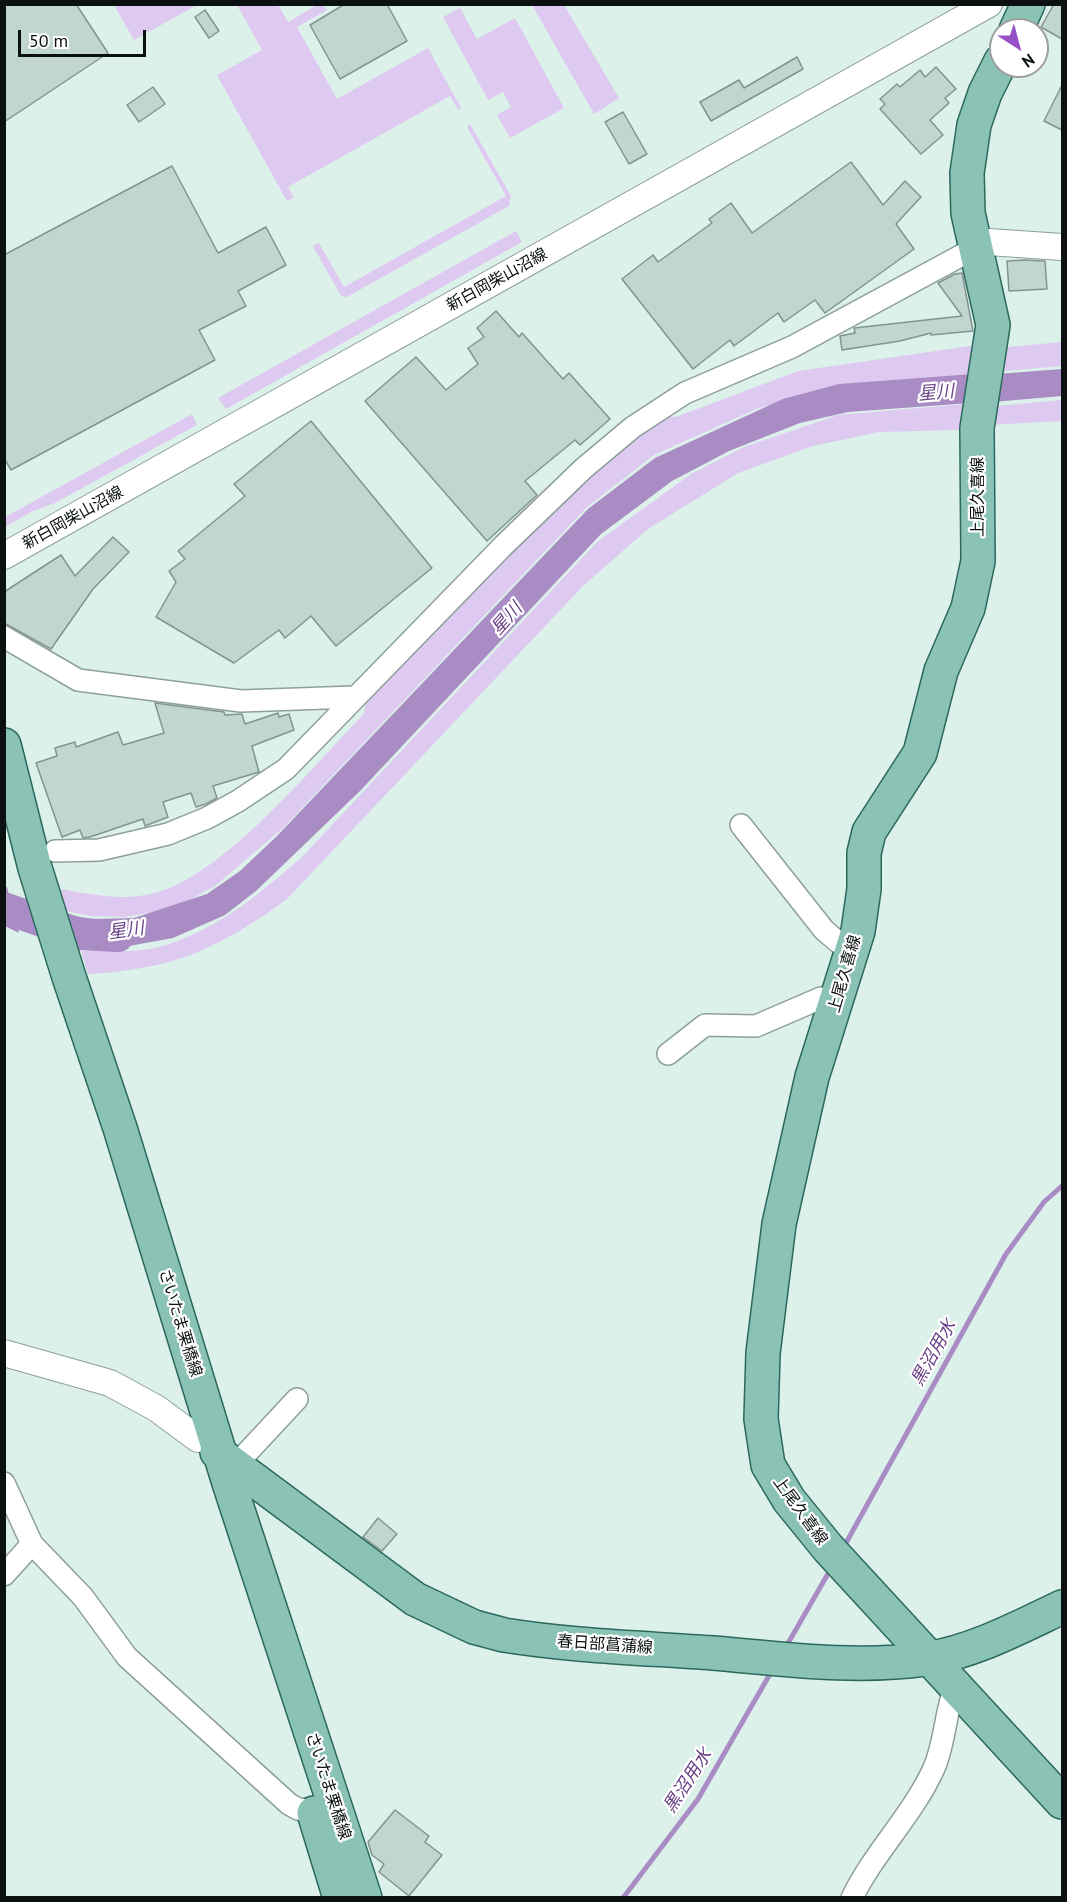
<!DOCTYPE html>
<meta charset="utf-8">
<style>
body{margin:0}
#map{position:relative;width:1067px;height:1902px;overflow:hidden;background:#ddf1eb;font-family:"PT Sans",sans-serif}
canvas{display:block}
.frame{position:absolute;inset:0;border:6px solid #0b1110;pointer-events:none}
.north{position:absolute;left:989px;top:18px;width:60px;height:60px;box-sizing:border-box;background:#fff;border:2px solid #9da09f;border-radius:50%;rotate:144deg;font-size:16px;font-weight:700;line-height:24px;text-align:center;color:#0b1110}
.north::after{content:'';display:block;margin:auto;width:21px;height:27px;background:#9551c5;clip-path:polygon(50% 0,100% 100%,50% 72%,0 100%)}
.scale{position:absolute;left:18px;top:30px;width:128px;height:27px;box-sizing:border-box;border:3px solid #0b1110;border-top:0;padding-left:8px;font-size:18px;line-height:21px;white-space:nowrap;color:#0b1110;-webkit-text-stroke:4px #fff;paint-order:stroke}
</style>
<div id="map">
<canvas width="1067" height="1902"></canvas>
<div class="frame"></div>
<div class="north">N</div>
<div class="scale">50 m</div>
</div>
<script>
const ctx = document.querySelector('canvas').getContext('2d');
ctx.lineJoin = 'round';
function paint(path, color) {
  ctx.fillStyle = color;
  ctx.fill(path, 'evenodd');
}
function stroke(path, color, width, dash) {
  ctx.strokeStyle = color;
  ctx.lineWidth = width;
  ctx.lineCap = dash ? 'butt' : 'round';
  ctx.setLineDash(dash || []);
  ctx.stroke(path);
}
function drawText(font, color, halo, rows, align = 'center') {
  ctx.font = font + ' "PT Sans","Noto Sans JP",sans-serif';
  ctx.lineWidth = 4.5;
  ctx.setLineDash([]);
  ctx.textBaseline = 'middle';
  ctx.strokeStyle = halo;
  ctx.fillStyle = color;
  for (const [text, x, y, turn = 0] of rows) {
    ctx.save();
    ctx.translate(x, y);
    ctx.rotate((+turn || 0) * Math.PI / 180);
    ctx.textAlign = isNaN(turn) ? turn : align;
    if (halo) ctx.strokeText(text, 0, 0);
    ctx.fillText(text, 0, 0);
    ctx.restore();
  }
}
paint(new Path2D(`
 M114,5h83l-63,35z
 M237,5h41l10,17 29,-17h6l4,5 -30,17 40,72 91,-51 33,60 -3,2 -8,-14 -162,91 6,11 -7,3 -70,-126 45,-25z
 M532,5h32l55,93 -25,16z
 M460,8l17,31 38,-21 49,90 -54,30 -13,-23 14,-8 -8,-15 -15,8 -45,-83z
 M470,124l41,72 -2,10 -162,91 -6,-1 -28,-50 6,-3 25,44 162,-91 -39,-69z
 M516,231l6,11 -296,167 -8,-11z
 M1062,342v24l-67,6 3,-24z
 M970,346h4l-4,29 -133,12 -81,22 -102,46 -67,52 -304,321 -68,58 -42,23 -49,8 -33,-1 -25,-5 -6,-22c30,5 60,12 91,5 70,-15 161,-127 212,-179l4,-15 204,-209 44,-40 49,-35 12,1 122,-46z
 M1062,400v21l-74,4 7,-19z
 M966,404l-6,26 -81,2 -66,14 -75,27 -90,56 -65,57 -297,314c-70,50 -112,69 -198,74l-7,-23c23,-1 51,2 74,-3 59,-15 102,-52 147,-91l295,-315 94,-68 53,-27 94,-32z
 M192,414l5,11 -142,78 -24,9 -26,15v-10z`), '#dec9f1');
paint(new Path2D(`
 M1062,369v27l-69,6 4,-28z
 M973,374l-3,29 -122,9 -48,11 -71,28 -57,30 -71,53 -241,257 -104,100 -31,24 -52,23 -44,8h-50l-10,-31 24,4 41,-1 73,-24 33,-23 37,-35 311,-327 67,-51 128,-59 56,-15z
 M4,886l3,1 12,46 -14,-7z`), '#a98cc3');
stroke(new Path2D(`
 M846,1543l160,-289 38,-52 18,-16
 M787,1645l42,-73
 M623,1898l75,-99 72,-125`), '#a98cc3', 5);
stroke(new Path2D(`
 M4,908l75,26 39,2`), '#a98cc3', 32);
const building = new Path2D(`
 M4,4h72l32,49 -104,69z
 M345,4h42l20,37 -67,38 -30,-54z
 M1054,4h8v35l-21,-12z
 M205,10l14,21 -10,7 -14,-21z
 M797,57l6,12 -92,52 -11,-19 39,-22 5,8z
 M936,67l20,22 -11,9 4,5 -19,17 13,15 -22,19 -41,-45 5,-5 -5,-5 17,-15 3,3 20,-17 5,7z
 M1062,85v45l-18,-9z
 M153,87l12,17 -26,18 -12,-17z
 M623,112l24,42 -18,10 -24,-42z
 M851,162l32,43 22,-24 16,16 -25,27 18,25 -89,64 -10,-13 -31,22 -6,-9 -44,33 -4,-6 -37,29 -71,-90 31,-24 5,7 54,-39 -3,-4 22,-16 21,30z
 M172,166l46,87 48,-26 20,38 -48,26 8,15 -47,24 16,30 -204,110 -7,-12v-203z
 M1025,260l20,1 2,28 -38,2 -2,-30z
 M962,273l11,58 -42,4v-2l-31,8 -58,9 -2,-14 15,-3 -1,-5 108,-12 -24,-33 17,-9z
 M496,311l23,26 3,-4 41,46 6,-6 41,46 -30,26 -5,-5 -50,41 12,14 -50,46 -122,-140 51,-44 30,33 32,-26 -10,-16 16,-11 -7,-9z
 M311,421l121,147 -96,78 -25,-30 -26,22 -6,-8 -45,33 -78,-46 20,-35 -7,-11 16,-12 -7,-8 67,-55 -11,-12z
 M113,537l16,15 -36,37 -42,60 -47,-26v-31l57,-37 14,21z
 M155,703l69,9 1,3 17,-1 3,10 33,-11 1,4 10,-3 5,16 -42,16 7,26 -46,14 4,12 -11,6 -10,3 -5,-14 -28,9 5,15 -23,9 -2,-7 -53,18 -7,1 -3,-8 -18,7 -26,-74 21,-7 -2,-8 20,-6 1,5 42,-15 5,13 41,-12z
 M378,1518l19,16 -15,17 -19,-14z
 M395,1810l34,26 -4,6 17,13 -33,41 -30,-24 5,-8 -12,-9 -4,-13z`);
paint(building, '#c2d6d0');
stroke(building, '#82948f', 1.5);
const minor = new Path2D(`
 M4,637l74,43 163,21 113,-4
 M741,825l83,105 14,12 16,5
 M55,851l44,-1 69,-16 39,-16 31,-17 48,-32 217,-223 81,-78 49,-41 52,-34 107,-46 185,-100
 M668,1054l37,-29 51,1 65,-28 18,3
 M239,1470l4,-13 54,-58
 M4,1483l28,61 51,53 44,60 162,147 9,5 16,2
 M4,1575l28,-31
 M852,1898c22,-46 61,-83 82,-130 11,-25 11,-55 21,-81`);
const tertiary = new Path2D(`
 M977,247l12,-5 73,5
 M4,556l985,-552
 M4,1353l106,30 46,25 42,31`);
const primary = new Path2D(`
 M1016,30l12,-26
 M1001,61l-16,32 -11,32 -7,48 1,40 25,112 -16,103 1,133 -10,47 -27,63 -21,82 -51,79 -5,21v36l-6,42 -46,146 -33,147 -16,129 -2,66 7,46 21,35 39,48 234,254
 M4,745l31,123 34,109 51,151 109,355 136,415
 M217,1452l198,147 59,28 30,8c68,11 139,13 209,18 71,6 142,16 213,6 47,-7 94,-32 136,-52
 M314,1813l26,85`);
stroke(minor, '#8d9f9a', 24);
stroke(tertiary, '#8d9f9a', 28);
stroke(primary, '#2c695d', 36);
stroke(minor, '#fff', 21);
stroke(tertiary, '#fff', 26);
stroke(primary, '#8bc2b6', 33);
drawText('16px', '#0b1110', '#fff', [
 ["新白岡柴山沼線",497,280,-29],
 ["上尾久喜線",978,497,-90],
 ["新白岡柴山沼線",73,518,-29],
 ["上尾久喜線",845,974,-74],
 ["さいたま栗橋線",180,1323,73],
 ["上尾久喜線",800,1511,54],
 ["春日部菖蒲線",605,1645,4],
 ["さいたま栗橋線",328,1786,72]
]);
drawText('italic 18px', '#6a4388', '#fff', [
 ["星川",936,393,-5],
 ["星川",507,619,-48],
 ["星川",126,931,-8],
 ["黒沼用水",934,1353,-61],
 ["黒沼用水",688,1781,-57]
]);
</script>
